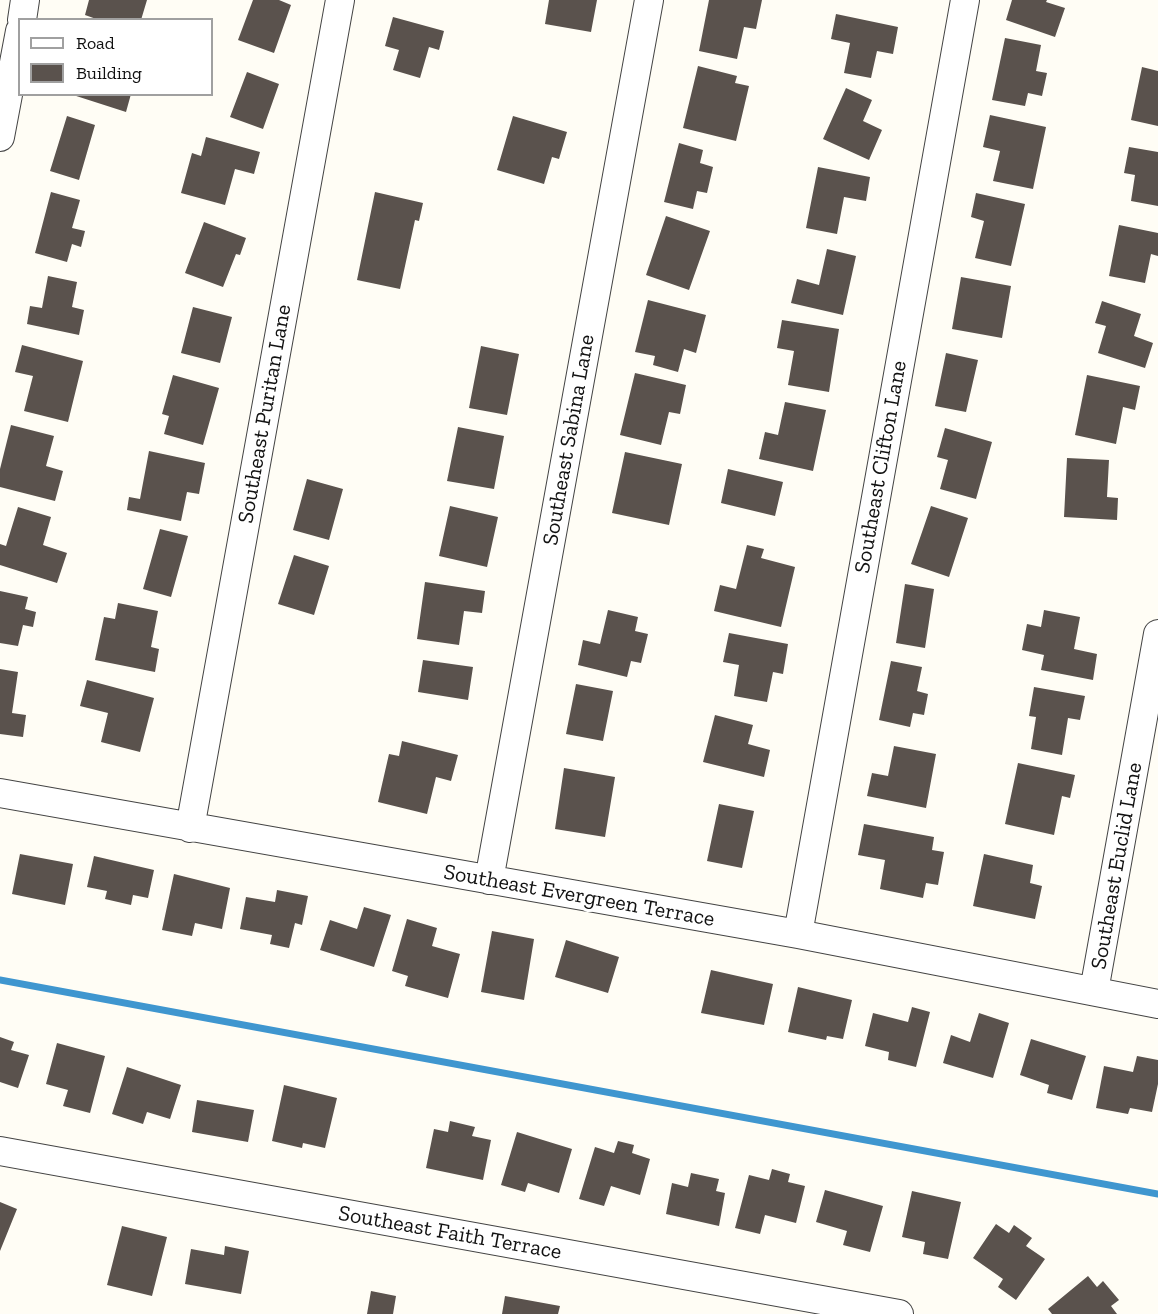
<!DOCTYPE html>
<style>
body{margin:0}
#map{position:relative;width:1158px;height:1314px;overflow:hidden;background:#fffdf5;font-family:"Zilla Slab",serif}
canvas{display:block}
.legend{position:absolute;left:18px;top:18px;width:195px;height:78px;box-sizing:border-box;background:#fff;border:2px solid #a0a0a0;margin:0;padding:8px 10px;list-style:none;font-size:18px;color:#111}
.legend li{display:flex;align-items:center;gap:12px;height:30px}
.legend b{width:30px;border:2px solid #a0a0a0}
</style>
<div id="map">
<canvas width="1158" height="1314"></canvas>
<ul class="legend">
<li><b style="height:8px;background:#fff"></b>Road</li>
<li><b style="height:16px;background:#5a524d"></b>Building</li>
</ul>
</div>
<script>
const ctx = document.querySelector('canvas').getContext('2d');
ctx.lineJoin = 'round';
function stroke(path, color, width, dash) {
  ctx.strokeStyle = color;
  ctx.lineWidth = width;
  ctx.lineCap = dash ? 'butt' : 'round';
  ctx.setLineDash(dash || []);
  ctx.stroke(path);
}
function paint(path, color) {
  ctx.fillStyle = color;
  ctx.fill(path, 'evenodd');
}
function drawText(font, color, halo, rows, align = 'center') {
  ctx.font = font + ' "Zilla Slab",serif';
  ctx.lineWidth = 6;
  ctx.setLineDash([]);
  ctx.textBaseline = 'middle';
  ctx.strokeStyle = halo;
  ctx.fillStyle = color;
  for (const [text, x, y, turn = 0] of rows) {
    ctx.save();
    ctx.translate(x, y);
    ctx.rotate((+turn || 0) * Math.PI / 180);
    ctx.textAlign = isNaN(turn) ? turn : align;
    if (halo) ctx.strokeText(text, 0, 0);
    ctx.fillText(text, 0, 0);
    ctx.restore();
  }
}
stroke(new Path2D(`
 M0,980l1158,214`), '#3f96cf', 7);
paint(new Path2D(`
 M89,0h58l-6,20h-42l-14,-5z
 M253,0h26l12,5 -17,48 -36,-13z
 M549,0h48l-6,32 -46,-8z
 M709,0h53l-6,29 -12,-2 -7,32 -38,-8z
 M1012,0h35l-1,2 19,6 -10,29 -49,-17z
 M836,14l62,13 -5,27 -16,-3 -6,27 -27,-5 6,-30 -19,-4z
 M393,17l51,14 -5,19 -10,-3 -9,31 -27,-8 6,-20 -14,-4z
 M1005,38l36,7 -5,26 11,2 -5,23 -14,-3 -3,13 -33,-6z
 M698,66l39,10 -2,7 14,3 -13,55 -53,-13z
 M1142,67l16,4v55l-27,-6z
 M247,72l32,12 -16,45 -33,-12z
 M846,88l26,12 -9,21 19,9 -13,30 -46,-21z
 M70,94h61l-5,18z
 M990,115l56,12 -13,62 -40,-8 7,-30 -17,-4z
 M67,116l28,9 -16,55 -29,-9z
 M513,116l54,16 -8,27 -7,-2 -8,27 -47,-14z
 M206,137l54,15 -6,22 -19,-5 -10,36 -44,-12 11,-40 9,3z
 M679,143l24,7 -3,13 13,4 -6,26 -10,-2 -4,18 -29,-7z
 M1129,147l29,5v54l-27,-5 4,-26 -11,-2z
 M818,167l52,10 -4,24 -22,-4 -7,37 -31,-6z
 M51,192l29,8 -8,28 13,3 -4,16 -9,-3 -5,18 -32,-9z
 M375,192l48,11 -4,18 -4,-1 -15,69 -43,-9z
 M976,193l49,11 -14,62 -36,-8 9,-37 -13,-4z
 M666,216l44,15 -21,59 -43,-15z
 M204,222l42,16 -6,17 -4,-1 -13,33 -38,-14z
 M1119,225l39,8v23l-7,-2 -6,29 -36,-7z
 M827,249l29,7 -13,59 -52,-12 6,-24 22,6z
 M48,276l29,6 -5,25 12,3 -5,25 -52,-11 3,-18 12,2z
 M961,277l50,9 -9,52 -50,-9z
 M648,300l58,15 -10,38 -12,-4 -6,23 -25,-7 2,-9 -20,-4z
 M1102,301l39,13 -7,22 19,7 -8,25 -47,-15 8,-27 -11,-3z
 M193,307l39,10 -12,46 -39,-10z
 M782,320l57,9 -10,63 -41,-7 6,-34 -17,-3z
 M22,345l61,16 -15,61 -44,-11 9,-35 -18,-4z
 M481,346l38,8 -12,61 -38,-7z
 M946,353l32,7 -12,52 -31,-6z
 M635,373l51,12 -6,29 -11,-2 -8,33 -41,-10z
 M173,375l46,13 -16,57 -39,-11 5,-18 -7,-2z
 M1087,375l53,11 -5,24 -12,-3 -7,37 -41,-9z
 M785,402l41,8 -13,61 -54,-12 6,-27 13,3z
 M11,425l43,11 -8,30 17,5 -8,30 -55,-14v-18z
 M458,427l46,9 -10,53 -47,-8z
 M945,428l47,14 -16,57 -36,-10 8,-29 -11,-3z
 M149,451l56,12 -6,31 -12,-2 -6,29 -54,-11 2,-13 11,2z
 M625,452l57,12 -13,61 -57,-12z
 M1067,458l42,2 -2,37 11,1 -1,22 -53,-3z
 M728,469l55,13 -8,34 -54,-13z
 M307,479l36,10 -14,51 -36,-10z
 M450,506l48,11 -11,50 -48,-11z
 M931,506l37,12 -19,59 -38,-13z
 M18,507l33,10 -8,28 24,8 -10,30 -57,-18v-21l6,2z
 M160,529l28,7 -17,61 -28,-8z
 M747,545l17,4 -3,9 34,9 -14,60 -67,-16 6,-26 16,4z
 M294,555l35,11 -15,49 -36,-11z
 M425,582l60,9 -3,22 -18,-2 -5,34 -42,-6z
 M905,584l29,5 -9,59 -29,-5z
 M0,591l28,6 -3,12 11,3 -3,15 -10,-2 -5,21 -18,-3z
 M118,603l40,8 -7,36 8,2 -4,23 -60,-12 9,-43 11,2z
 M608,610l30,7 -3,14 13,3 -7,29 -10,-2 -4,16 -49,-12 5,-25 17,4z
 M1044,610l36,7 -6,32 23,5 -4,26 -52,-10 3,-15 -22,-5 5,-26 14,3z
 M729,633l59,11 -5,30 -10,-2 -6,30 -33,-6 5,-31 -16,-3z
 M423,660l50,7 -5,33 -50,-8z
 M891,661l31,6 -5,24 11,3 -4,21 -11,-2 -3,14 -31,-7z
 M0,669l18,3 -6,41 14,2 -3,22 -23,-3z
 M87,680l67,18 -14,54 -39,-10 7,-29 -28,-7z
 M576,684l37,7 -10,50 -37,-7z
 M1034,687l51,9 -5,24 -12,-2 -6,37 -31,-6 5,-32 -7,-1z
 M715,715l38,10 -5,19 22,6 -6,27 -61,-15z
 M402,741l56,14 -7,26 -15,-4 -9,37 -49,-12 11,-48 10,2z
 M894,746l42,8 -10,54 -59,-12 5,-23 16,3z
 M1018,763l57,12 -5,23 -8,-2 -8,39 -49,-11z
 M564,768l51,9 -10,60 -50,-8z
 M719,804l35,7 -12,57 -35,-7z
 M864,824l70,13 -2,13 12,2 -6,33 -12,-2 -3,15 -43,-9 5,-29 -27,-5z
 M20,854l53,10 -8,41 -53,-11z
 M984,854l49,11 -3,18 12,3 -7,33 -62,-13z
 M94,856l60,14 -6,28 -15,-3 -2,10 -26,-6 2,-8 -20,-4z
 M174,874l56,14 -8,41 -27,-6 -3,13 -30,-6z
 M277,890l31,6 -6,29 -7,-2 -6,25 -19,-4 2,-9 -32,-6 6,-32 29,5z
 M364,907l27,8 -17,52 -54,-17 10,-30 27,9z
 M407,919l30,9 -5,18 28,8 -12,44 -43,-12 3,-10 -16,-5z
 M492,931l42,8 -10,61 -43,-8z
 M566,940l53,17 -11,36 -53,-16z
 M711,970l62,14 -9,41 -63,-12z
 M798,987l54,13 -9,39 -16,-3 -1,4 -38,-8z
 M912,1007l18,5 -14,55 -28,-7 1,-8 -24,-6 8,-33 35,9z
 M979,1013l30,10 -16,55 -50,-15 8,-28 19,7z
 M0,1037l14,5 -3,8 18,5 -11,33 -18,-6z
 M1031,1039l55,17 -14,44 -25,-7 2,-8 -29,-10z
 M57,1043l48,13 -15,57 -27,-7 5,-16 -22,-6z
 M1137,1056l21,4v24l-6,28 -22,-4 -2,6 -32,-6 8,-42 29,6z
 M127,1067l54,18 -11,34 -23,-7 -4,12 -31,-10z
 M284,1085l53,13 -12,50 -22,-5 -1,5 -30,-7z
 M197,1100l57,10 -6,32 -56,-10z
 M450,1121l25,6 -3,9 19,4 -8,40 -57,-12 8,-39 14,3z
 M517,1132l55,17 -13,44 -31,-10 -3,9 -24,-7z
 M618,1141l16,4 -2,8 18,6 -10,36 -29,-9 -7,20 -25,-7 16,-52 19,6z
 M772,1169l18,5 -2,8 17,4 -9,37 -31,-8 -5,19 -25,-6 14,-53 20,5z
 M691,1173l28,6 -3,12 9,2 -6,33 -53,-12 6,-31 16,4z
 M825,1190l58,16 -13,46 -27,-7 4,-14 -31,-9z
 M912,1191l49,11 -13,57 -25,-5 2,-12 -23,-5z
 M0,1202l17,7 -17,42z
 M996,1224l13,9 5,-8 18,13 -6,8 19,13 -29,41 -18,-13 5,-8 -30,-21z
 M122,1226l45,11 -15,59 -45,-11z
 M225,1246l24,5 -8,43 -56,-10 6,-35 33,6z
 M1088,1276l9,11 6,-6 16,19 -8,6 6,8h-65l-4,-5z
 M371,1291l25,5 -3,18h-26z
 M505,1296l55,10 -2,8h-56z`), '#5a524d');
const minor = new Path2D(`
 M22,20l3,-20
 M0,137l20,-106
 M0,793l798,141 360,70
 M190,828l150,-828
 M489,880l160,-880
 M798,934l167,-934
 M1094,991l64,-357
 M0,1151l899,163`);
stroke(minor, '#444', 30);
stroke(minor, '#fff', 28);
drawText('22px', '#111', '#fff', [
 ["Southeast Puritan Lane",265,414,-80],
 ["Southeast Sabina Lane",569,440,-80],
 ["Southeast Clifton Lane",881,467,-80],
 ["Southeast Euclid Lane",1117,866,-80],
 ["Southeast Evergreen Terrace",579,896,10],
 ["Southeast Faith Terrace",450,1233,10]
]);
</script>
